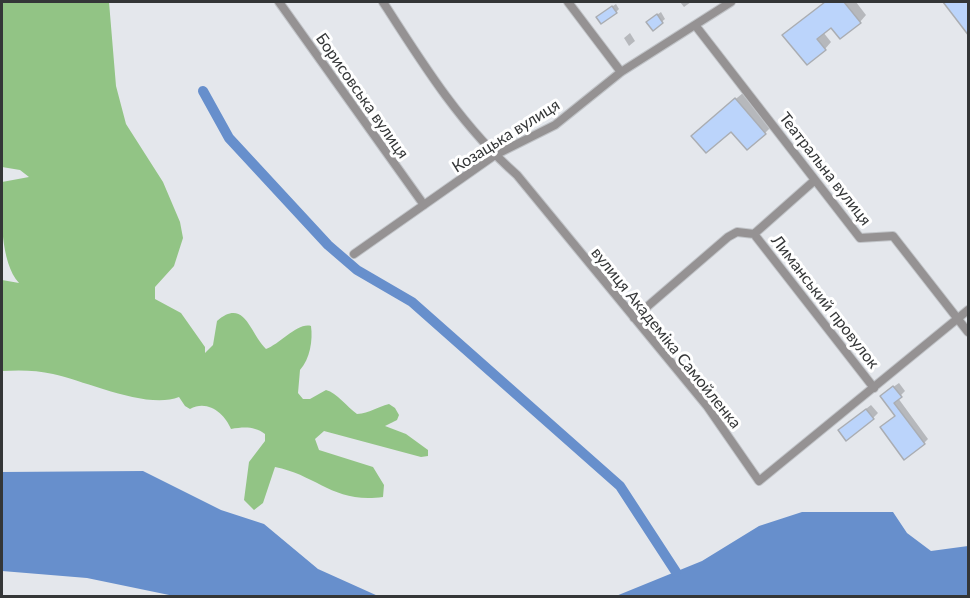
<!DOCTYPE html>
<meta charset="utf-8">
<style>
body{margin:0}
#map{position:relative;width:970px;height:598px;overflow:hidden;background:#e4e7ec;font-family:Lato,sans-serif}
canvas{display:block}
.frame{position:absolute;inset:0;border:3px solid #343637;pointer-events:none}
</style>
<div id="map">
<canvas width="970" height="598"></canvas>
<div class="frame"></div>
</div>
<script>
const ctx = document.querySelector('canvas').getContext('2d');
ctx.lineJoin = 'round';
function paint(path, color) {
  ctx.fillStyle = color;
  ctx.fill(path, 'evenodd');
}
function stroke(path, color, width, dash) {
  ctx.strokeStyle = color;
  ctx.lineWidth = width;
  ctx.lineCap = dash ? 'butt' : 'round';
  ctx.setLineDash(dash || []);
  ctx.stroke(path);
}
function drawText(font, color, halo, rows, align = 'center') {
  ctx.font = font + ' Lato,sans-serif';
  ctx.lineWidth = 6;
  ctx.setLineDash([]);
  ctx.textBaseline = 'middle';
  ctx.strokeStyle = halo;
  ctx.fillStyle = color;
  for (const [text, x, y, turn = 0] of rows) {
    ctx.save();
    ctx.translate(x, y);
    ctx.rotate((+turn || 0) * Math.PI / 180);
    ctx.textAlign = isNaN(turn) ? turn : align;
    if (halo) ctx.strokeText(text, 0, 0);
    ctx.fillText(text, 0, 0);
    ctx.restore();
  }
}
paint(new Path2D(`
 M2,2h107l7,84 10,38 37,58 17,40 3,16 -9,28 -19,21v12l26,14 24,34v6l8,-8 4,-24c28,-24 33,13 49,28 14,-5 32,-27 45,-23 2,14 -1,33 -11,44l-2,23 5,6h7l16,-9c11,3 21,17 31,24 13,-1 20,-7 32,-10l6,4 4,7 -2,5 -12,6 21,8 22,16v6l-7,1 -97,-26 -9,8 4,11 54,17 11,18 -1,12c-49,7 -66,-22 -108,-30l-12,36 -9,7 -10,-10 5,-38 16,-21v-7c-11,-8 -21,-7 -34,-5 -6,-15 -23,-30 -41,-20l-5,-3 -6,-9c-32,13 -93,-16 -126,-23 -16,-4 -35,-4 -51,-3v-91l17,3c-19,-21 -18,-70 -17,-101l27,-5 -9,-7 -18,-3z`), '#92c485');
paint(new Path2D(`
 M143,471l78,39 43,14 54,45 60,27h-204l-87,-18 -85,-7v-99z
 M802,512h91l14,21 24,18 37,-5v50h-352l86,-35 57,-35z`), '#678fcc');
paint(new Path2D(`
 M680,2h11l-7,5z
 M825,2h31l10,13 -6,7 -29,4 -8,6 8,10 -6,7 -34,-20z
 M616,4l3,5 -3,3 -15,2z
 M661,12l4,7 -12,10 -2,-10z
 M630,33l5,8 -6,5 -5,-8z
 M743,93l28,34 -6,6 -66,-4z
 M899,383l6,8 -7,7 30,41 -4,4 -28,-27 -10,-24z
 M871,405l7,8 -5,5 -28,7z`), '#0003');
stroke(new Path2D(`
 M203,91l26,47 99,107 29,25 55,32 208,184 56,86`), '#678fcc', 10);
const building = new Path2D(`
 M825,2h19l17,21 -21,16 -9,-11 -14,11 9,11 -19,15 -25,-30z
 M943,2h26v34z
 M612,6l5,7 -16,11 -5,-7z
 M657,14l6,9 -10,8 -7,-9z
 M735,98l31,36 -19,16 -16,-18 -25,21 -15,-17z
 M893,386l9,11 -8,6 31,41 -21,16 -24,-33 15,-11 -15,-20z
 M866,409l8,10 -28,22 -8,-11z`);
paint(building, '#bbd4fb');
stroke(building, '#aaadb2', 1.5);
const street = new Path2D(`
 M279,2l145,203
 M383,2c39,61 79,125 134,173l190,231 52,75 209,-171
 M568,2l53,70
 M695,25l165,213 33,-2 75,96
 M754,234l120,154
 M354,254l141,-99 60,-30 66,-53 110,-70
 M634,318l94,-81 9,-5 17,2 61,-54`);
stroke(street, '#c1c4c8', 10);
stroke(street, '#959293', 8);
drawText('16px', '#343637', '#fff', [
 ["Борисовська вулиця",362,96,55],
 ["Козацька вулиця",506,136,-32],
 ["Театральна вулиця",825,169,52],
 ["Лиманський провулок",825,302,52],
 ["вулиця Академіка Самойленка",666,338,51]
]);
</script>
